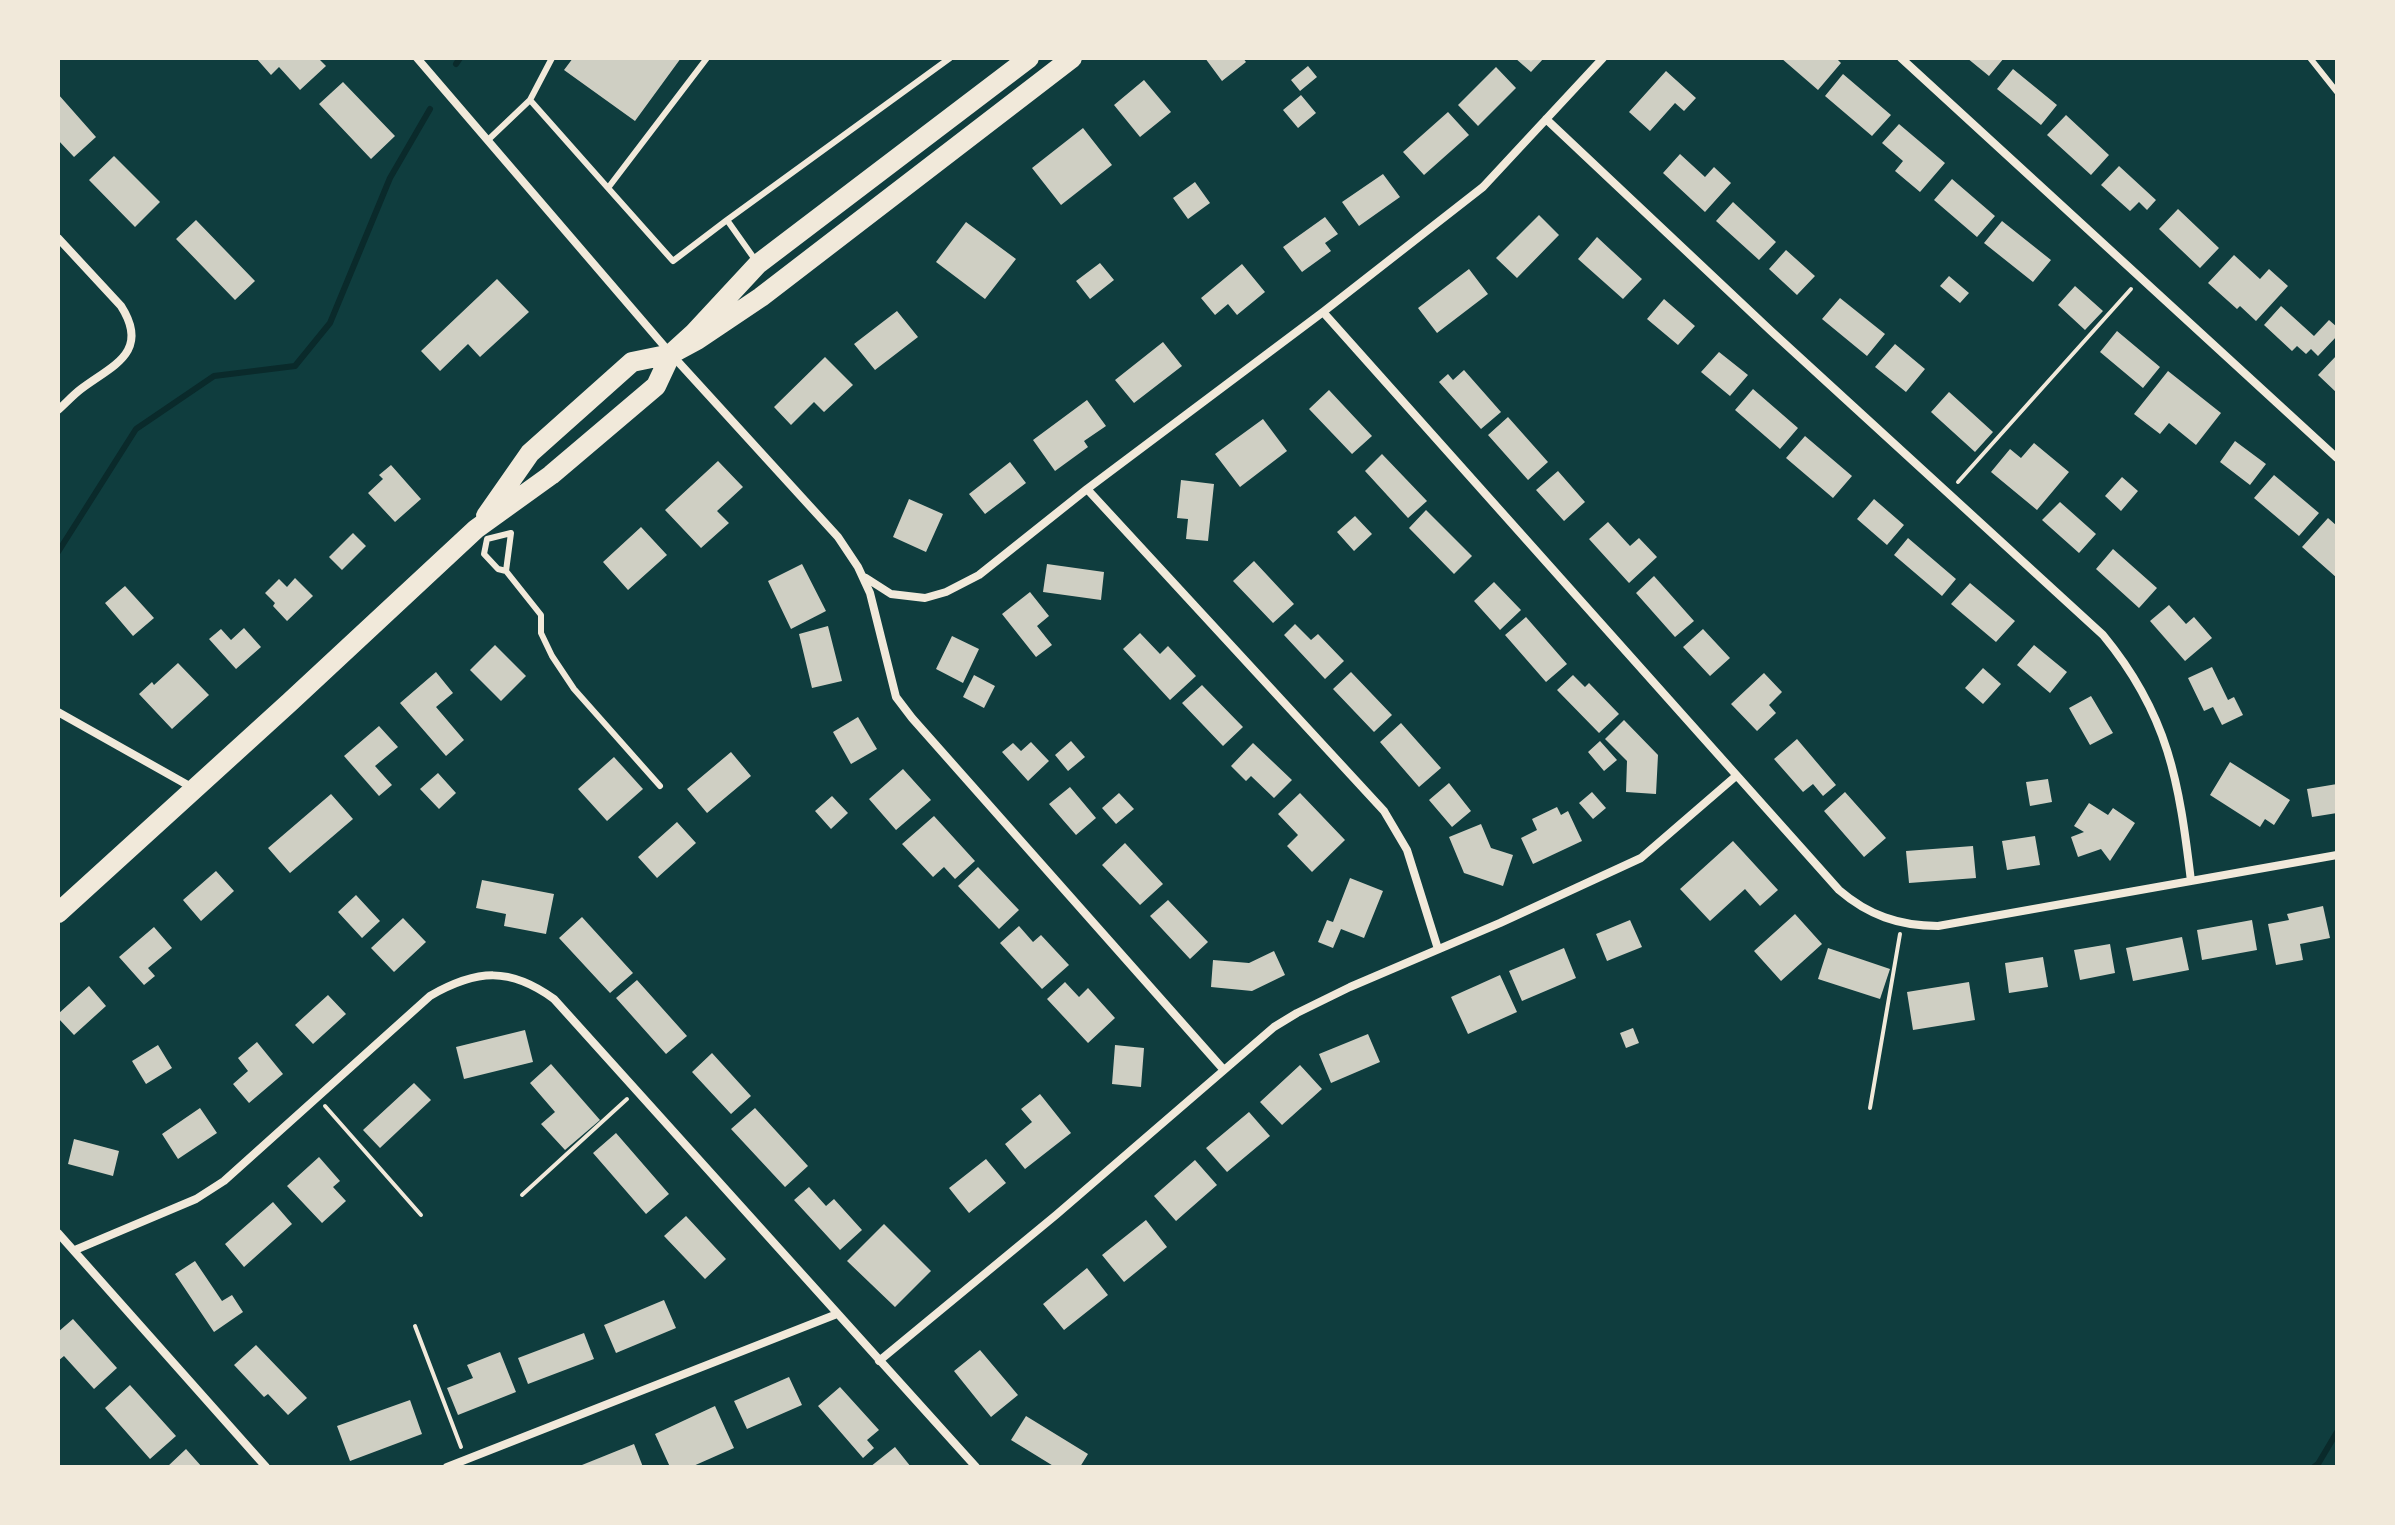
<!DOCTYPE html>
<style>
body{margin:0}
#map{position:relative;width:2395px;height:1525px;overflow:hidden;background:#0f3d3e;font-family:"Varela Round",sans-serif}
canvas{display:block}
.frame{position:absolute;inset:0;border:60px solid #f1e9da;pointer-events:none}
</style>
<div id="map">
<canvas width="2395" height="1525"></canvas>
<div class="frame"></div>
</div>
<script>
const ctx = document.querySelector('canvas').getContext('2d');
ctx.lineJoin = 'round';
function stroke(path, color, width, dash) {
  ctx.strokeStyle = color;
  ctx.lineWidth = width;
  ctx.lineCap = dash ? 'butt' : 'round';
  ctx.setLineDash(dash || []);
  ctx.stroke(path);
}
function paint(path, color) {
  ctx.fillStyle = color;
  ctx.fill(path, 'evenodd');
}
stroke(new Path2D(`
 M456,64l4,-6
 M58,552l78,-123 78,-53 81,-10 35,-43 60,-145 40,-69
 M2314,1467l4,-3 19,-32`), '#0a2a2b', 6);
paint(new Path2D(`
 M256,58h62l8,8 -26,24 -21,-23 -8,8z
 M573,58h108l-46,63 -71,-51z
 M1205,58h38l3,4 -24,19z
 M1515,58h29l-13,14z
 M1781,58h55l5,5 -23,27z
 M1967,58h37l-15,18z
 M1308,66l9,11 -17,14 -9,-11z
 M1496,67l20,21 -38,38 -20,-21z
 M2013,69l44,36 -16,20 -44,-36z
 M1666,71l30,27 -12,13 -9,-8 -25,28 -21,-19z
 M1843,74l48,41 -19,21 -47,-40z
 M1144,80l27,32 -31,25 -26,-32z
 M343,82l52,54 -24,23 -52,-55z
 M58,94l38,43 -22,20 -16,-17z
 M1301,95l15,18 -18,15 -15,-18z
 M1448,112l21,23 -45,40 -21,-23z
 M2066,115l43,40 -18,20 -44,-40z
 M1899,124l46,39 -25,29 -25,-21 8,-10 -21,-18z
 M1083,128l29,37 -51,40 -29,-37z
 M1680,154l25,23 9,-10 17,16 -26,29 -42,-39z
 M114,156l46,46 -25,25 -46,-47z
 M2119,166l37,34 -9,10 -8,-8 -9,9 -29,-26z
 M1383,174l17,23 -41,29 -17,-24z
 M1952,179l43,37 -18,21 -43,-37z
 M1195,182l15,21 -22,16 -15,-21z
 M1733,202l43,40 -17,18 -43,-39z
 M2178,209l41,39 -19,20 -41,-39z
 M1539,215l20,20 -42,43 -21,-20z
 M1325,217l13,17 -13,9 6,8 -29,21 -19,-25z
 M196,220l59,61 -20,19 -59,-61z
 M2002,221l49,39 -18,22 -49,-39z
 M966,222l50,37 -31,40 -49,-37z
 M1597,237l45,42 -19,20 -45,-40z
 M1786,250l29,26 -18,19 -28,-26z
 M2234,255l26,24 9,-10 19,17 -32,35 -16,-15 -3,3 -29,-26z
 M1100,263l14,17 -24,19 -14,-18z
 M1242,264l23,28 -28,23 -9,-11 -13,11 -14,-17z
 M1469,269l19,25 -51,39 -19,-25z
 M1949,276l20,17 -9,10 -20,-17z
 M497,279l32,33 -49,45 -12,-13 -28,27 -19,-20z
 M2075,286l28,25 -18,19 -27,-25z
 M1840,298l45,36 -18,22 -45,-37z
 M1664,299l31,27 -17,19 -31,-26z
 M2281,306l33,30 15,-16 8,7v9l-19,20 -7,-7 -5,5 -9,-8 -5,5 -28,-26z
 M897,311l21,26 -43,33 -21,-26z
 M2117,331l43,36 -17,21 -43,-36z
 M1163,342l19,24 -48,37 -19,-23z
 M1895,344l30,25 -19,23 -31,-25z
 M1719,352l29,23 -18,21 -29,-24z
 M2337,355v38l-19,-18z
 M825,357l28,28 -29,27 -10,-10 -23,23 -17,-18z
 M1464,370l37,42 -20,17 -42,-47 9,-8 5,6z
 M2168,371l53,42 -25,32 -27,-22 -9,11 -26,-20z
 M1753,389l45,39 -18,21 -45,-39z
 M1329,390l43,46 -20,18 -43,-45z
 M1949,392l44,40 -18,20 -44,-40z
 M1087,400l19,26 -22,15 4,6 -33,24 -22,-31z
 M1508,417l40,45 -20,18 -40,-45z
 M1263,419l24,32 -47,36 -25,-33z
 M1805,436l47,40 -19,22 -47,-40z
 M2235,441l31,23 -16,21 -30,-23z
 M2034,443l35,29 -32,38 -46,-38 19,-23 11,9z
 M1382,454l45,47 -19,17 -43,-47z
 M718,461l25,26 -26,24 12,12 -28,25 -36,-38z
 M1010,462l16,21 -41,31 -16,-20z
 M391,465l30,34 -26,23 -27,-29 15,-14 -4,-4z
 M1558,471l27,31 -21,19 -28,-31z
 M2274,475l45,38 -20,23 -45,-38z
 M2122,477l16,14 -17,20 -16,-15z
 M1181,480l33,4 -6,57 -22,-2 2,-20 -11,-1z
 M909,499l34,15 -17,38 -33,-15z
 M1874,499l30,26 -17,20 -30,-26z
 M2060,502l36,32 -17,19 -37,-33z
 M1426,510l46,46 -18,18 -45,-46z
 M1355,516l17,18 -18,17 -17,-19z
 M2328,518l9,8v52l-35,-31z
 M1608,522l22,24 9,-8 18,19 -28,26 -40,-44z
 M641,527l26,28 -39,35 -25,-28z
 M353,533l13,13 -24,24 -13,-13z
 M1908,538l48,41 -14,17 -48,-41z
 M2113,549l44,39 -18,20 -43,-39z
 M1254,561l40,43 -21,19 -40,-42z
 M802,564l24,47 -35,18 -23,-48z
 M1047,564l57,8 -3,28 -58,-8z
 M1654,576l40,45 -19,16 -39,-44z
 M295,578l18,18 -26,25 -14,-15 2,-3 -10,-10 14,-14 8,8z
 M1494,582l27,28 -21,20 -26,-29z
 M1970,583l45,38 -19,21 -45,-38z
 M125,586l29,32 -21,18 -28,-33z
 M1030,592l19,24 -12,10 15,19 -16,12 -34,-43z
 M2169,605l17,19 8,-7 18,21 -27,23 -35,-40z
 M1526,617l41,47 -21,18 -41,-47z
 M1295,624l16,16 7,-6 26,27 -19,18 -41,-44z
 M828,626l14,55 -30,7 -13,-54z
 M244,628l17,19 -25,22 -27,-30 12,-10 10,11z
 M1703,629l27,29 -20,18 -27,-29z
 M1140,633l20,21 8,-8 28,30 -26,24 -47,-51z
 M952,636l27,13 -16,34 -27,-14z
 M495,645l31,31 -25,25 -31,-31z
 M2034,645l33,27 -17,21 -33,-28z
 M178,663l31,32 -37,34 -33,-35 13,-12 2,3z
 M2212,667l16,33 6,-3 9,18 -21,10 -9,-18 -9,4 -16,-33z
 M1983,668l18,16 -18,20 -18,-16z
 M436,672l17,21 -17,14 28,33 -18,16 -46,-53z
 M1351,672l41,43 -18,17 -41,-43z
 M1764,673l18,19 -13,13 7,8 -19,18 -26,-27z
 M974,675l21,11 -11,22 -21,-11z
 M1573,675l12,12 4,-4 30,31 -20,19 -42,-43z
 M1202,685l41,42 -20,19 -41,-43z
 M2091,696l22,37 -23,12 -21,-37z
 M858,717l19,32 -26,15 -18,-32z
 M1624,720l34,35 -2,39 -30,-2 1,-31 -22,-22z
 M1401,723l40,45 -22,19 -39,-45z
 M379,726l19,21 -23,19 17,19 -13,11 -35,-40z
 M1797,739l39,46 -13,11 -10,-12 -10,8 -29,-33z
 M1071,741l14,16 -17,14 -13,-16z
 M1600,741l17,19 -13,11 -16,-19z
 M1031,742l18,19 -21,20 -26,-29 11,-9 8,8z
 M1253,743l39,37 -18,18 -23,-22 -5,5 -15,-15z
 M731,752l20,24 -44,37 -20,-24z
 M614,757l29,32 -36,32 -29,-32z
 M2230,762l60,38 -16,25 -9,-6 -5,8 -50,-32z
 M903,769l28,31 -35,30 -27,-31z
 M438,773l18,20 -17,16 -19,-20z
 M2048,779l4,23 -22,4 -4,-24z
 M1449,783l22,28 -19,16 -23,-27z
 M2337,784v29l-25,4 -5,-28z
 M1070,787l26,31 -20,17 -27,-31z
 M1592,792l14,16 -13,11 -14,-16z
 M1845,792l41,46 -22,19 -40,-46z
 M1119,793l15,16 -18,15 -14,-16z
 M1300,793l45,47 -33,32 -25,-26 11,-11 -20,-21z
 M331,794l22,25 -63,54 -22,-25z
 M832,796l16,17 -17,16 -16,-18z
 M2089,803l19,12 5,-7 22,15 -25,38 -9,-12 -23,8 -7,-20 13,-5 -10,-6z
 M1557,807l4,8 7,-4 14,30 -49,23 -12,-26 16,-8 -5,-11z
 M934,816l41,45 -20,18 -11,-12 -11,10 -31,-33z
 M677,822l19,21 -39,35 -19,-21z
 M1481,824l10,24 22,7 -10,31 -39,-13 -15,-36z
 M2035,836l5,29 -33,5 -5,-29z
 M1733,841l45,49 -18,16 -15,-17 -35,32 -30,-32z
 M1125,843l38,41 -23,21 -38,-40z
 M1973,846l3,32 -67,5 -3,-32z
 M978,867l41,43 -20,19 -41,-43z
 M216,871l18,20 -33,30 -18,-21z
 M1350,878l33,13 -19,47 -23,-9 -8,19 -15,-6 9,-22 6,2z
 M482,880l72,14 -8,40 -42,-8 2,-12 -30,-6z
 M356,895l24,26 -18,17 -24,-26z
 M1168,900l40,42 -18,17 -40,-43z
 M2323,906l7,32 -30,6 3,16 -27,5 -8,-41 21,-4 -2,-6z
 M1795,914l27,30 -41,37 -27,-30z
 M582,917l51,56 -23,20 -51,-55z
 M403,918l23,24 -32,30 -23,-24z
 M1630,920l12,27 -35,14 -11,-27z
 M2252,920l5,30 -55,10 -5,-30z
 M1019,926l14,16 8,-7 28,30 -27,24 -42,-46z
 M154,927l18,21 -24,20 7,8 -11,9 -25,-28z
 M2182,937l7,33 -56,11 -7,-33z
 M2110,944l5,29 -35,7 -6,-30z
 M1564,948l12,30 -54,23 -13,-30z
 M1828,948l62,21 -10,30 -62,-20z
 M1274,951l11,24 -33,16 -41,-4 2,-27 36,3z
 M2043,957l5,30 -39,6 -4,-30z
 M1500,975l17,37 -49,22 -17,-37z
 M637,980l50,56 -21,18 -50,-56z
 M1065,982l14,15 9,-9 27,30 -27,25 -41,-44z
 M1969,982l6,38 -62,10 -6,-38z
 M89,986l17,20 -32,29 -16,-17v-4z
 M328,995l18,19 -33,30 -18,-19z
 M1633,1028l6,15 -13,5 -6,-15z
 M525,1030l8,32 -69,17 -8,-32z
 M1368,1034l12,28 -49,21 -12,-29z
 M257,1042l26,32 -34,29 -16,-19 15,-13 -10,-13z
 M158,1045l14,23 -26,16 -14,-23z
 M1115,1045l29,3 -3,39 -29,-3z
 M712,1053l39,43 -20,18 -39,-42z
 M551,1064l49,56 -35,30 -24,-26 14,-12 -25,-29z
 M1300,1065l22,24 -40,36 -22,-23z
 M414,1083l17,17 -51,48 -17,-18z
 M1040,1094l31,39 -46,36 -20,-25 27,-22 -11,-13z
 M200,1108l17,25 -39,26 -16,-25z
 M755,1108l53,58 -23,21 -54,-58z
 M1249,1112l21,24 -43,36 -21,-24z
 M616,1133l53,61 -23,20 -53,-61z
 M74,1139l45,12 -6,25 -45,-12z
 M319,1157l21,24 -7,6 13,14 -24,22 -35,-37z
 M986,1159l20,24 -37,30 -20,-25z
 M1195,1160l22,25 -41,36 -22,-25z
 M809,1187l17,19 8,-7 28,31 -22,20 -46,-50z
 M273,1202l19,22 -48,43 -19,-23z
 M686,1216l40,43 -21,20 -41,-43z
 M1146,1220l21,27 -43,35 -22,-27z
 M884,1224l47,47 -36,36 -48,-46z
 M195,1261l27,40 10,-6 11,17 -29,20 -39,-58z
 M1087,1268l21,27 -44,35 -21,-26z
 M664,1300l12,28 -60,25 -12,-28z
 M73,1319l44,49 -23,21 -30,-33 -6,5v-29z
 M584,1333l10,26 -66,25 -10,-26z
 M256,1345l51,53 -19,17 -20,-21 -4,3 -30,-32z
 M980,1350l38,45 -27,22 -37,-46z
 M500,1352l16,40 -58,23 -11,-27 26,-10 -6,-13z
 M789,1377l13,28 -55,24 -13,-28z
 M130,1385l46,51 -26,23 -45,-51z
 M840,1387l39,43 -12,10 7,8 -11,10 -45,-52z
 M410,1400l12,34 -72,27 -13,-35z
 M715,1406l19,42 -43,19h-21l-15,-33z
 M1026,1416l62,38 -8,13h-25l-44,-27z
 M634,1444l9,23h-66z
 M895,1447l16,20h-41z
 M186,1449l16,18h-35z`), '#cfcfc3');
stroke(new Path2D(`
 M1958,482l173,-193
 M325,1106l96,109
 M1870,1108l30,-174
 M522,1195l105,-96
 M415,1326l46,121`), '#f1e9da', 4);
stroke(new Path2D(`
 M2310,58l27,34
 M530,100l22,-42
 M488,140l42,-40 78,88 99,-130
 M608,188l65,73 54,-41 29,41
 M727,220l223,-162
 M511,533l-5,38 -8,-2 -14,-15 3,-15z
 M506,571l35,44v18l11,23 22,33 86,97`), '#f1e9da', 6);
stroke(new Path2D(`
 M417,58l254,296 167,183 20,30 12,26 26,104 16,21 311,351
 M1901,58l436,400
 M1546,119l225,212 332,304c66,80 76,147 88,246
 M58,238l63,68c30,47 -10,60 -40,83 -8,6 -15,14 -23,21
 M1323,312l516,578c29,25 60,36 99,36l399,-71
 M1087,489l297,322 23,39 31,99
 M866,578l25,16 34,4 21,-6 33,-17 108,-86 236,-177 160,-125 120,-129
 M58,712l135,76
 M58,1233l208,234
 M75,1250l121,-51 28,-18 206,-185c47,-27 80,-29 124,3l422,468
 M879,1361l177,-146 218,-188 23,-14 53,-26 150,-64 141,-65 95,-82
 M447,1467l390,-153`), '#f1e9da', 8);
stroke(new Path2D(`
 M486,516l44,-63 102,-91 39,-8 26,-14 64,-43 311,-239
 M58,913l232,-211 186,-173 75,-54 105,-89 15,-32 22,-20 65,-70 271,-206`), '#f1e9da', 20);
</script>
